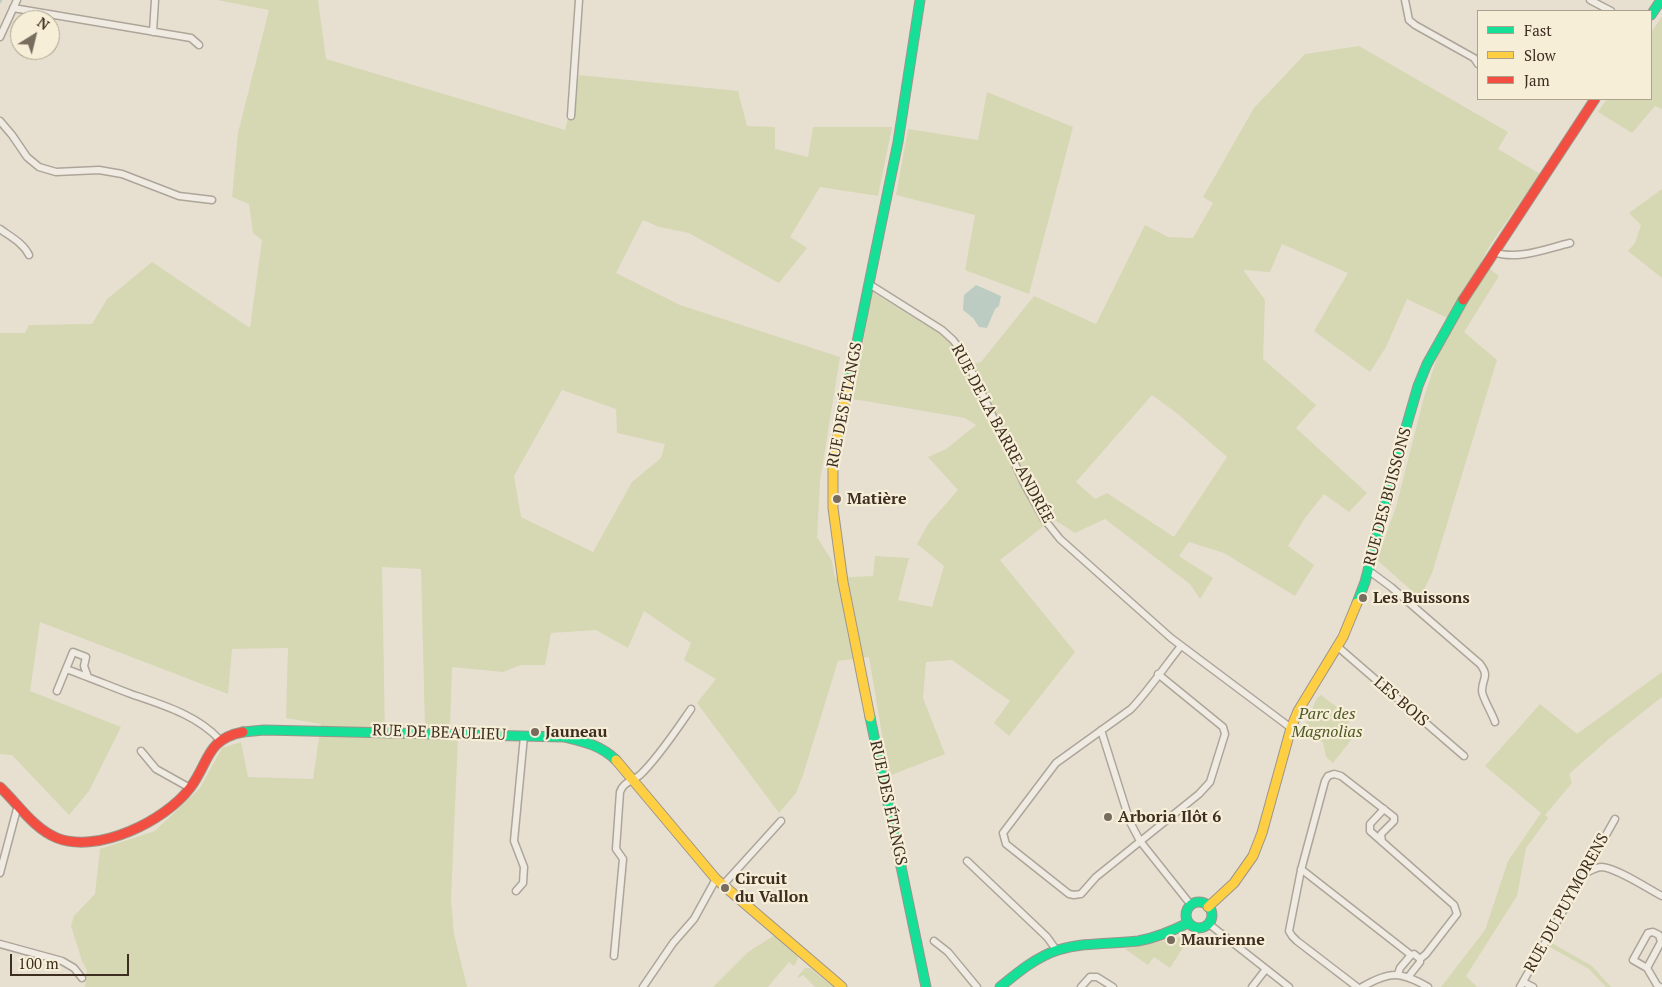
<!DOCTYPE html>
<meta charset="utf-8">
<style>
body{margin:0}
#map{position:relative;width:1662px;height:987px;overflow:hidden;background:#e7e0d1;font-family:"PT Serif",serif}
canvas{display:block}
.legend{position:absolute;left:1477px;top:10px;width:175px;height:90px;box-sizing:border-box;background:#f7eed8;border:1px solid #ada18e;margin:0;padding:6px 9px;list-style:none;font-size:15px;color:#3d2e20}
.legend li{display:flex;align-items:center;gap:10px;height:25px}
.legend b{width:25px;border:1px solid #ada18e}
.north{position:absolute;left:10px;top:10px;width:50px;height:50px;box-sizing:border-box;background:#f7eed8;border:1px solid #ada18e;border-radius:50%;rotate:36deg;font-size:14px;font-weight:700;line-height:20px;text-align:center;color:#3d2e20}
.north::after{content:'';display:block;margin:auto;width:18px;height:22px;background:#786c5e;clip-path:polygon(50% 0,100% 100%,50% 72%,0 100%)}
.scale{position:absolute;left:10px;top:954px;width:119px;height:22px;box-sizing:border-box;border:2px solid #3d2e20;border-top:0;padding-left:6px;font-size:15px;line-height:18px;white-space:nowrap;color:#3d2e20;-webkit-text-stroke:4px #f7eed8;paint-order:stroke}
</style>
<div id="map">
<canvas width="1662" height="987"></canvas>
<ul class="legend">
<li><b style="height:6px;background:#16e098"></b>Fast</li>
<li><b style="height:6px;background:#ffcf43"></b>Slow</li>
<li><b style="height:6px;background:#f24e42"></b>Jam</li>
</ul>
<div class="north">N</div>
<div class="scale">100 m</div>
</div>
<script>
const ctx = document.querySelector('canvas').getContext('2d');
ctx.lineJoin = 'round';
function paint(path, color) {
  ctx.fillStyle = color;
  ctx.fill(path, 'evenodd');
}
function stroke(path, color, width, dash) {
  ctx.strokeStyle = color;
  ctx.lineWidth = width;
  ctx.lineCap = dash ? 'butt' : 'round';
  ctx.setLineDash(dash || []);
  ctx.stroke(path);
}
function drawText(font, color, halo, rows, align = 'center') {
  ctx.font = font + ' "PT Serif",serif';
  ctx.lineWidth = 4.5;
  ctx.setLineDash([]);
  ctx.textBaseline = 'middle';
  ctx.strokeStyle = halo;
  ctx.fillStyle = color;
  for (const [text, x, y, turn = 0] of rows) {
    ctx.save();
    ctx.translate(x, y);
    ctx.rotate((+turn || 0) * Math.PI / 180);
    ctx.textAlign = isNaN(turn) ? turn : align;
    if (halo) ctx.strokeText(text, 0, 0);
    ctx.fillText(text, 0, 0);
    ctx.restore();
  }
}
paint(new Path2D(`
 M217,0h101l8,59 239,71 14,-55 159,16 9,35 28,1v22l33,8 5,-30h79l-14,69 -58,-9 -30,50 17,11 -28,35 -90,-50 -30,-6 -16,-7 -27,53 64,32 160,52 -20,124 -3,56 15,24 3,17 38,-2 2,-20 34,2 -11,42 34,7 12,-41 -27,-22 11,-20 30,-34 -30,-33 18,-8 30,-24 -11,-7 -112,-19 19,-107 75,46 9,12 4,18 21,-6 53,-66 62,28 49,-99 23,12 25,1 20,-35 -10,-6 51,-89 51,-54 54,-8 149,86 -10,17 42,25 -50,71 -9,17 18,14 -35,56 33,28 -65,213 -12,25 -43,-38 19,-53 28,-110 14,-42 18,-33 -49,-23 -21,48 -16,25 -56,-41 34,-58 -66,-29 -12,28 -27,-2 22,30 -2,59 53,46 -20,23 71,65 -18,19 -25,-18 -19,24 -17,28 26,19 -19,31 -71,-43 -35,-11 -10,14 34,22 -13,21 -10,-15 -85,-65 -30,14 -22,-14 -53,41 75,92 -66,84 -15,-13 16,-22 -58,-41 -26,2 -3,36 22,56 -56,22 -20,-119 -31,4 -35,114 -7,18 -17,20 -82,-110 19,-24 -32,-19 7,-17 -47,-32 -16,37 -32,-18 -45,3 -6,32h-24l-18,7 -51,-5 -2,61 -25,1 -4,-160 -39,-2 3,168 73,3 -7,162 3,34 13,53h-382l2,-17 -5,-9 -11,-35 3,-10 21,-22 5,-45 55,-18 45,-43 22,-40 19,-6 7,35 65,2 8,-55 -35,-6 2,-70 -56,1 -4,45 -188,-72 -10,69 91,36 -32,64 -20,24 -57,-60 -12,-1v-421h25l4,-8 63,-1 15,-25 45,-37 98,66 12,-88 -9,-7 -4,-29 -17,-7 6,-64 31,-123zM562,390l54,19 1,24 48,11 -4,14 -29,24 -39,70 -72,-35 -7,-41zM1152,395l26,19 49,43 -53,80 -67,-44 -12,6 -19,-17z
 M1662,16v93l-7,-3 -23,27 -34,-21 9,-13h44v-66z
 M987,92l86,35 -44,167 -64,-24 10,-55 -79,-20 12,-66 70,11z
 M1662,189v89l-34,-27 7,-8 6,-18 -12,-12z
 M1662,672v25l-52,41 -41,36 3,9 -27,32 3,3 -22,30 -9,48 -51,80 11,11h-36l44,-57 23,-69 33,-48 -56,-47 55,-62 37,30z
 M1321,695l30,23 -4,8 8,9 -22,28 -7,-6 -3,-15 -23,-6 17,-38z
 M775,935l22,18 1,6 -4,7 -5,-4 -21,25h-55l35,-35z
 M1191,935l-21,33 -16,-11 -6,8 -23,-16z
 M1550,942l42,24 19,21h-5l-17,-18 -41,-23z
 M805,968h5l23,19h-18l-12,-12 -5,3v-2z`), '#d6d7b3');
paint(new Path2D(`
 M976,285l25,11 -2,10 -4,3 -8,19 -8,-1 -6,-9 -10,-8 1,-15z`), '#bcccc2');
stroke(new Path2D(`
 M0,2l1,-2`), '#bcccc2', 2.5);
const street = new Path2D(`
 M1405,0l4,20 6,5 59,33 4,6
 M1590,0l21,11
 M13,8l178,30 8,7
 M153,32l2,-32
 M0,37l17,-37
 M571,116l8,-116
 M0,121l12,14 15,22 12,10 17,5 43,-2 23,4 57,22 33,4
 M0,229c11,8 23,14 29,26
 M1494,252c23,9 54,-4 76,-9
 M869,284l73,46 11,10 10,13 62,132 19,34 16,20 111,99 120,90
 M1368,570l23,17 89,77c10,13 2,14 2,27 0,6 11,24 13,31
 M1338,647l126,109
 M1158,674l65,53 2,7 -15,48 -11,12 -103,83 -15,17 -7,1 -5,-1 -63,-50 -3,-11 53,-70 75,-54c18,-19 34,-43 50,-63
 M88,677l-4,-11 2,-9 -13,-5 -7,17c22,8 44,17 65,25 32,11 66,21 89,46
 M57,691l9,-22
 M1101,730l29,92 10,19 51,64
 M141,751l15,18 34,19
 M967,861l80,76 10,14
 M1301,869l110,86 3,-1 6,5 6,-5 31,-40 -3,-9 -84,-74v-7l14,-15
 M0,873l18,-68
 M1584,874c6,-3 12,-7 18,-7 15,1 46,22 60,29
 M723,885l58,-64
 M516,891l7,-8 1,-16 -10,-26 10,-105
 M1209,924l80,63
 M934,941l14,11 29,35
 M0,944l62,17 12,7 8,10
 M614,956l9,-97 -7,-10 4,-57c3,-10 13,-11 20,-17 18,-17 37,-46 51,-66
 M1647,968l14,-26 -2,-7 -6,-3 -5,1 -15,27 14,8 10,17 3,2
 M1398,974l2,-6 11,-13
 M1409,976l11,-14v-3
 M1523,982l10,5
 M643,987l30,-44 21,-24 22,-40
 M1081,987l9,-10h7l16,10
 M1252,987l14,-18
 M1357,987l-60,-46 -5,-5 -3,-5 12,-61 24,-89 3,-5 6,-2 7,2 53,41v4l-13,13 1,8
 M1362,987c28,-16 38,-16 66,0
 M1520,987l95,-168`);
const fast = new Path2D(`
 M1651,15l10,-15
 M849,381l49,-239 22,-142
 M1357,603l8,-21 33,-127 20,-69 9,-22 36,-64
 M870,717l56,270
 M243,732l21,-2 300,7c21,5 36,8 52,23
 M1186 915a13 13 0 1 1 26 0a13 13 0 1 1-26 0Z
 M1000,987c17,-14 36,-30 58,-37 26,-8 53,-6 80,-9 18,-3 34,-10 50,-18`);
const slow = new Path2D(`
 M849,381l-16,77v50l10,74 27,135
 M616,760l100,119 126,108
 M1208,907l26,-24 19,-27 9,-23 29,-105 7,-17 45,-74 14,-34`);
const jam = new Path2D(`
 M1463,300l132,-201
 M0,787c18,17 34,42 57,51 41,16 108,-17 133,-50 19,-25 16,-49 53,-56`);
stroke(street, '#ada599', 9);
stroke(fast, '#9c958a', 11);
stroke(slow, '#9c958a', 11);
stroke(jam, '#9c958a', 11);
stroke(street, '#efebe3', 6);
stroke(fast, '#16e098', 9);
stroke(slow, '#ffcf43', 9);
stroke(jam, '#f24e42', 9);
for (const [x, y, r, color] of [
 [837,499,5,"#786c5e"],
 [1363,598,5,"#786c5e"],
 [535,732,5,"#786c5e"],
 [1108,817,5,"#786c5e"],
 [725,888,5,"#786c5e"],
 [1171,940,5,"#786c5e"]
]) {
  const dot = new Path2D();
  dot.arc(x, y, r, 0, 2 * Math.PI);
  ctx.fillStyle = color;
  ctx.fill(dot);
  stroke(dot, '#f7eed8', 2);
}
drawText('16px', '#3d2e20', '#f7eed8', [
 ["RUE DES ÉTANGS",845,405,-79],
 ["RUE DE LA BARRE ANDRÉE",1002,434,62],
 ["RUE DES BUISSONS",1388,497,-75],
 ["LES BOIS",1401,702,41],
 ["RUE DE BEAULIEU",439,733,2],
 ["RUE DES ÉTANGS",888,803,78],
 ["RUE DU PUYMORENS",1567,903,-61]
]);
drawText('bold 16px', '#3d2e20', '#f7eed8', [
 ["Matière",847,499],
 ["Les Buissons",1373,598],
 ["Jauneau",545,732],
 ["Arboria Ilôt 6",1118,817],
 ["Circuit",735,879],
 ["du Vallon",735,897],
 ["Maurienne",1181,940]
], 'left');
drawText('italic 16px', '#4d5a26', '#f7eed8', [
 ["Parc des",1327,714],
 ["Magnolias",1327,732]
]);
</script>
